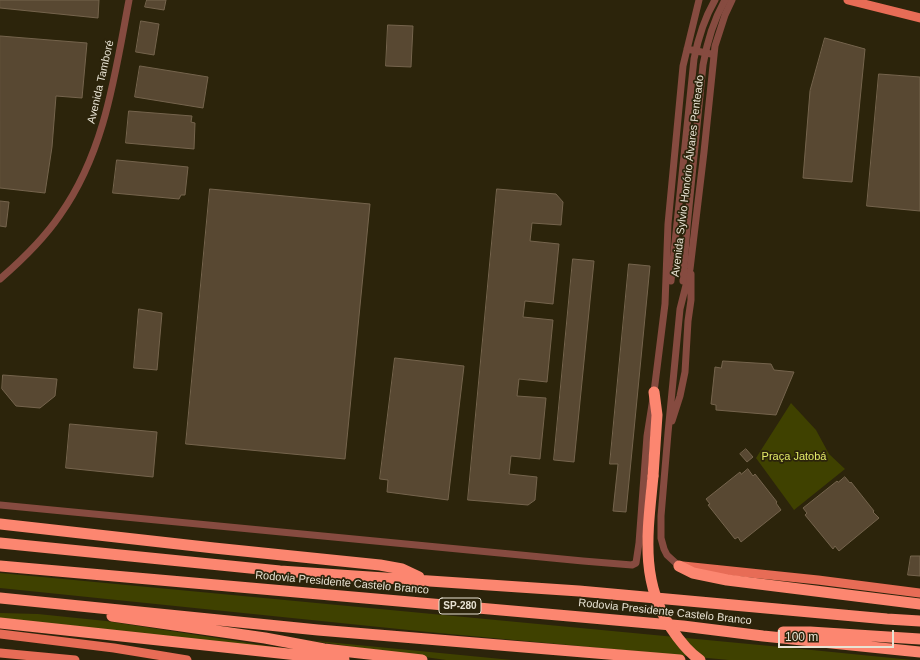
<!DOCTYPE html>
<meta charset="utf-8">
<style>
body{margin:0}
#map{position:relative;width:920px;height:660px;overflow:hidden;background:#2c240b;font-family:Helvetica,sans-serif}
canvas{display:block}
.scale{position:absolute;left:778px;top:630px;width:116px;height:18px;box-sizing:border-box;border:2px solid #e8e3d4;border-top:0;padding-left:5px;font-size:12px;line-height:14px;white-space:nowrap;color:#e8e3d4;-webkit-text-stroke:3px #2c240b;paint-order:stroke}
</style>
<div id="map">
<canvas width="920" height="660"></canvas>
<div class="scale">100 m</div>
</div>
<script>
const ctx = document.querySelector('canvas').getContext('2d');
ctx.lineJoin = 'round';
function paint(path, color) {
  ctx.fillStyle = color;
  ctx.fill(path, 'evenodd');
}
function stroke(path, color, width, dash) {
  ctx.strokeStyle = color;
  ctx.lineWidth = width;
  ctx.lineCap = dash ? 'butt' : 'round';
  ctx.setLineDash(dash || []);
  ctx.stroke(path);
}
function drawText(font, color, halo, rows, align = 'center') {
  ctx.font = font + ' Helvetica,sans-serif';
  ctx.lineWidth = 3.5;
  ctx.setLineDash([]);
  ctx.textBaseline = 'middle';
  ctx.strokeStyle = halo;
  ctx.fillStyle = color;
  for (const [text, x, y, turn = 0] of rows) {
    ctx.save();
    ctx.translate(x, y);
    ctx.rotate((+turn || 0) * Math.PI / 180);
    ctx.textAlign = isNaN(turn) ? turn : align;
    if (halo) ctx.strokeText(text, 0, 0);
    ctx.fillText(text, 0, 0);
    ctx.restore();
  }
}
paint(new Path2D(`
 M791,403l25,27 13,24 16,15 -51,41 -38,-52z
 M0,573l802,76 110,11h-183l-301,-28 -428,-44z
 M0,613l38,1 68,7 247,38 -353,-41z
 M306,640l206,20h-66z`), '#3f4100');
const building = new Path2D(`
 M0,0h99l-1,18 -98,-10z
 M147,0h19l-2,10 -19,-3z
 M141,21l18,3 -5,31 -18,-3z
 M388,25l25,1 -2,41 -25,-1z
 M0,36l87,7 -5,55 -26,-2 -4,51 -7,46 -45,-5z
 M825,38l40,11 -13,133 -49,-4 7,-87z
 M140,66l68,11 -5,31 -68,-11z
 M879,74l41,3v134l-53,-5z
 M129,111l63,5 -1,6 4,1 -1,26 -68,-6z
 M117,160l71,7 -3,28h-4l-2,4 -66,-6z
 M210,189l160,15 -25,255 -159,-15z
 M497,189l59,5 7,8 -2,23 -29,-2 -2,18 29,3 -6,60 -28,-3 -2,16 30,3 -6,62 -28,-3 -2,17 29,2 -6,61 -29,-3 -2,18 28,3 -2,23 -7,5 -60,-5z
 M0,201l9,1 -3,25 -6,-1z
 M573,259l21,2 -20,201 -20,-2z
 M629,264l21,2 -24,246 -13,-1 5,-47h-8z
 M139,309l23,4 -5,57 -23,-2z
 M395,358l69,8 -16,134 -61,-8 1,-12 -8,-1z
 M723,361l48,3 3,6 20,2 -18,43 -60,-5v-5l-5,-1 4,-37 6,1z
 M3,375l54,4 -2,17 -15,12 -24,-2 -14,-17z
 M70,424l87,8 -4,45 -87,-9z
 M746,449l7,8 -6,5 -7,-8z
 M748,469l5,7 2,-2 22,28 -1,1 5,7 -40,32 -3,-5 -3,2 -27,-34 2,-1 -4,-5 34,-27 1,2z
 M845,477l5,6 1,-1 23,29 -1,1 6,6 -40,33 -4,-5 -2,3 -28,-34 2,-2 -4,-5 34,-27 1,1z
 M911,556h9v20l-12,-1z`);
paint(building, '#584832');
stroke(building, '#75644d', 1);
stroke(new Path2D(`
 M687,49l24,5
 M0,279c22,-19 43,-39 60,-64 45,-63 55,-141 69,-215
 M672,421l8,-25 5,-24 3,-51 3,-21v-26
 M0,505l583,56 49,4 4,-2 3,-20 8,-107 7,-44 11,-88 3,-80 15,-158 16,-66
 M679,566l-12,-11 -3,-6 -3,-11v-22l7,-83 12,-124 10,-40 14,-117 11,-106 10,-31 7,-15`), '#864b40', 7);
stroke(new Path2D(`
 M848,0l72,18
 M683,566l135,14 102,13
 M0,634l114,14 73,12
 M0,653l75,7`), '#e76c56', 9);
stroke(new Path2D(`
 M653,476l4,-61 -3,-23
 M0,524l214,24 166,17 22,4 17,8
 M0,543l280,28 299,20 308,28 33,2
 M0,566l683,60 80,10 157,16
 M679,566l14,7 34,7 193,24
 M0,598l318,32 362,30
 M112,616l153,22 59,11 98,11
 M0,623l344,37
 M783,632h27l110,7`), '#fc8670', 11);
stroke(new Path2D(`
 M671,281l23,-222c4,-20 11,-42 21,-59
 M683,281l4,-54 16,-162c4,-23 10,-44 22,-65`), '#864b40', 7);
stroke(new Path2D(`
 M653,476c-5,54 -14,104 18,152 8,12 17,24 29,32`), '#fc8670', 11);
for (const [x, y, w] of [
 [460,606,42]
]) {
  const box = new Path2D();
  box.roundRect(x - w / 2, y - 8, w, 16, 3);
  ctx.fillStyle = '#2c240b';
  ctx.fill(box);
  stroke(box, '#e8e3d4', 1);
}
drawText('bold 10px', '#e8e3d4', null, [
 ["SP-280",460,606]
]);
drawText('11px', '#e8e3d4', '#2c240b', [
 ["Avenida Tamboré",101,82,-77],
 ["Avenida Sylvio Honório Álvares Penteado",688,176,-83],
 ["Rodovia Presidente Castelo Branco",342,583,5],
 ["Rodovia Presidente Castelo Branco",665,612,6]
]);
drawText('11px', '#e3eb67', '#2c240b', [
 ["Praça Jatobá",794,457]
]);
</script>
